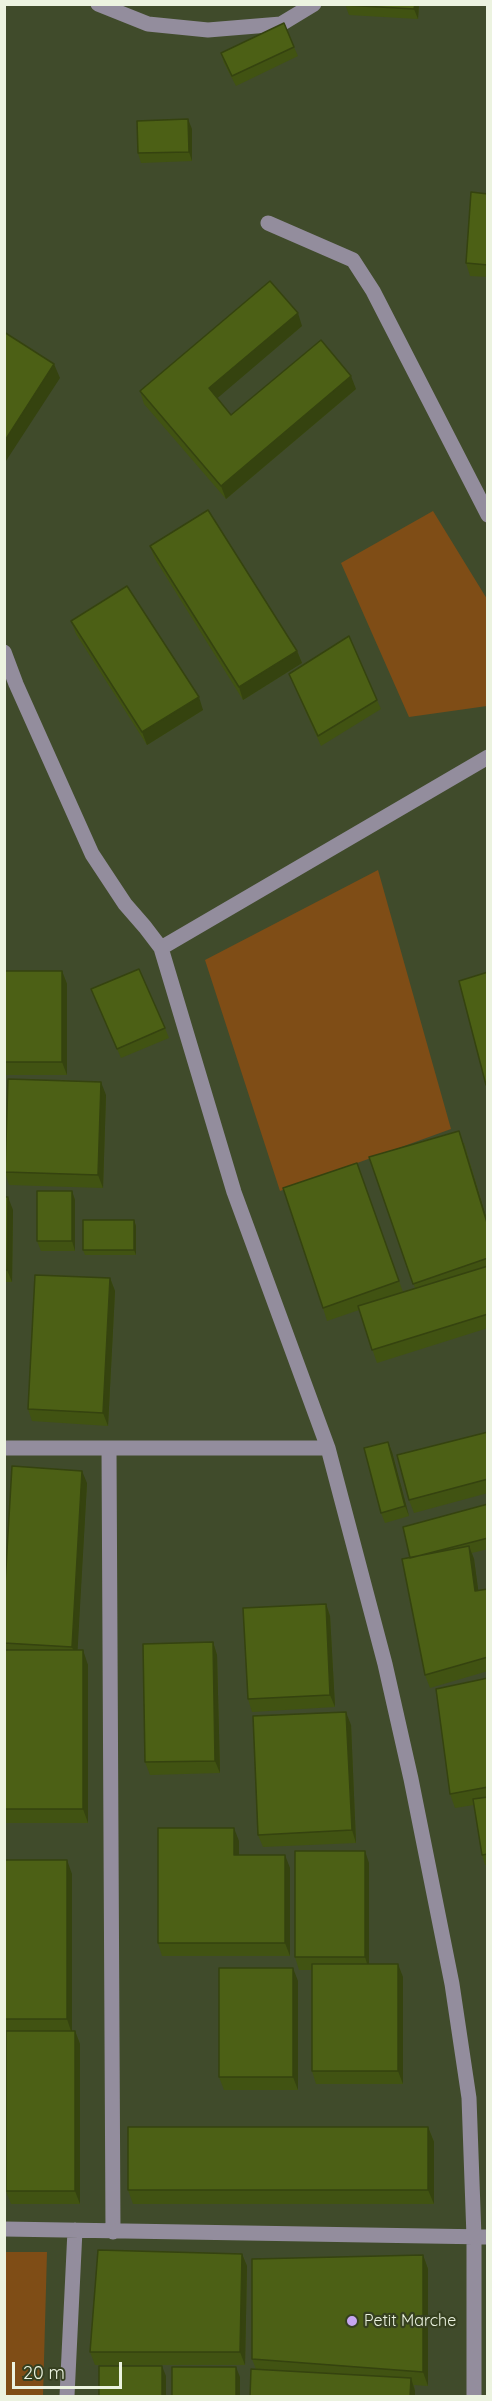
<!DOCTYPE html>
<style>
body{margin:0}
#map{position:relative;width:492px;height:2401px;overflow:hidden;background:#404b2b;font-family:Quicksand,sans-serif}
canvas{display:block}
.frame{position:absolute;inset:0;border:6px solid #ecf3e0;pointer-events:none}
.scale{position:absolute;left:12px;top:2362px;width:110px;height:27px;box-sizing:border-box;border:3px solid #ecf3e0;border-top:0;padding-left:8px;font-size:18px;line-height:21px;white-space:nowrap;color:#ecf3e0;-webkit-text-stroke:4px #364020;paint-order:stroke}
</style>
<div id="map">
<canvas width="492" height="2401"></canvas>
<div class="frame"></div>
<div class="scale">20 m</div>
</div>
<script>
const ctx = document.querySelector('canvas').getContext('2d');
ctx.lineJoin = 'round';
function paint(path, color) {
  ctx.fillStyle = color;
  ctx.fill(path, 'evenodd');
}
function stroke(path, color, width, dash) {
  ctx.strokeStyle = color;
  ctx.lineWidth = width;
  ctx.lineCap = dash ? 'butt' : 'round';
  ctx.setLineDash(dash || []);
  ctx.stroke(path);
}
function drawText(font, color, halo, rows, align = 'center') {
  ctx.font = font + ' Quicksand,sans-serif';
  ctx.lineWidth = 4.5;
  ctx.setLineDash([]);
  ctx.textBaseline = 'middle';
  ctx.strokeStyle = halo;
  ctx.fillStyle = color;
  for (const [text, x, y, turn = 0] of rows) {
    ctx.save();
    ctx.translate(x, y);
    ctx.rotate((+turn || 0) * Math.PI / 180);
    ctx.textAlign = isNaN(turn) ? turn : align;
    if (halo) ctx.strokeText(text, 0, 0);
    ctx.fillText(text, 0, 0);
    ctx.restore();
  }
}
paint(new Path2D(`
 M433,511l54,88v107l-78,11 -68,-154z
 M378,870l73,259 -171,62 -75,-231z
 M4,2252h43l-4,144h-38z`), '#7f4d16');
stroke(new Path2D(`
 M98,4l50,20 60,6 73,-6 33,-20
 M268,223l85,37 20,31 115,224
 M4,652l12,32 76,170 33,50 20,23 16,21 73,244 94,256 57,216 26,115 41,205 17,114 5,139v159
 M161,948l327,-191
 M4,1448h324
 M109,1448l4,784
 M4,2229l484,8
 M67,2396l8,-166`), '#938d9d', 15);
paint(new Path2D(`
 M345,4h74l-1,15 -69,-4z
 M294,47l4,9 -62,30 -12,-23 -3,-10z
 M192,129v32l-51,2 -3,-10z
 M488,194v83l-18,-1 -4,-13z
 M302,326l-85,72 14,17 125,-26 -130,110 -82,-95 -4,-13z
 M150,546l147,105 5,12 -59,37 -88,-141z
 M71,621l132,89 -56,35 -71,-111z
 M289,674l88,26 4,9 -60,37z
 M4,971h58l5,13v91h-63z
 M91,989l74,39 4,10 -48,20z
 M106,1095l-3,93 -94,-3 -4,-13z
 M464,1143l24,80v105l-111,35 -18,-53 -32,11 -4,-13 34,-145 46,129 12,-4 -46,-131z
 M72,1191l3,9v51h-34l-4,-10z
 M4,1197l9,13 -1,72h-8z
 M134,1220l2,6v29h-51l-2,-5z
 M110,1278l5,13 -7,135 -76,-5 -4,-12z
 M488,1432v61l-74,20 -5,-13z
 M392,1452l17,64 -24,7 -4,-10z
 M87,1483l-10,167 11,15v158h-84v-221z
 M488,1504v45l-16,4 2,6 4,31 10,-1v82l-58,17 -5,-13 -15,-117z
 M326,1604l4,12 5,91 -83,5 -4,-13z
 M213,1642l4,13 3,118 -70,2 -5,-13z
 M488,1678v187h-3l-3,-10 -8,-50 -19,3 -5,-14z
 M351,1725l5,118 -93,4 -5,-12z
 M239,1841v14l51,13v88h-128l-4,-13z
 M4,1860l68,14v157h3l5,13v160h-69l-5,-13v-157h-2z
 M369,1863v101l34,13v107h-87l-4,-13v-101h-13l-4,-13z
 M298,1981v109h-74l-5,-13z
 M428,2127l6,15v62h-301l-5,-14z
 M242,2254l5,12 -2,99h-150l-5,-13z
 M423,2255l5,14v117l-14,-1 1,6 -159,-22 -4,-10z`), '#415312');
paint(new Path2D(`
 M415,4h4l-1,15 -4,-10z
 M188,119l4,10v32l-3,-9z
 M298,313l4,13 -88,75 -5,-13z
 M54,364l6,14 -56,86v-22z
 M351,376l5,13 -130,110 -5,-13z
 M297,651l5,12 -59,37 -4,-13z
 M199,697l4,13 -56,35 -5,-13z
 M62,971l5,13v91l-5,-13z
 M101,1082l5,13 -3,93 -5,-13z
 M459,1131l29,92v3z
 M72,1191l3,9v51l-3,-10z
 M8,1197l5,13 -1,72 -5,-12z
 M134,1220l2,6v29l-2,-5z
 M110,1278l5,13 -7,135 -5,-13z
 M388,1442l4,10 17,64 -4,-10z
 M82,1471l5,12 -10,177 -5,-13z
 M469,1546l5,13 6,44 -5,-12z
 M326,1604l4,12 5,91 -5,-12z
 M213,1642l4,13 3,118 -5,-12z
 M83,1650l5,15v158l-5,-14z
 M346,1712l5,13 5,118 -4,-13z
 M234,1828l5,13v27l-5,-13z
 M365,1851l4,12v107l-4,-13z
 M285,1855l5,13v88l-5,-13z
 M67,1860l5,14v160l-5,-15z
 M398,1964l5,13v107l-5,-13z
 M293,1968l5,13v109l-5,-13z
 M75,2031l5,13v160l-5,-13z
 M428,2127l6,15v62l-6,-14z
 M242,2254l5,12 -2,99 -5,-13z
 M423,2255l5,14v117l-5,-14z
 M162,2366l4,10v21h-4z
 M236,2367l4,10v20h-4z
 M411,2378l4,13v6h-5z`), '#35430f');
const building = new Path2D(`
 M345,4h70l-1,5 -69,-4z
 M284,23l10,24 -62,29 -11,-23z
 M188,119l1,33 -51,1 -1,-32z
 M471,192l17,2v71l-22,-2z
 M270,281l28,32 -89,75 22,27 90,-75 30,36 -130,110 -81,-95z
 M4,332l50,32 -50,78z
 M208,510l89,141 -58,36 -89,-141z
 M127,586l72,111 -57,35 -71,-111z
 M349,636l28,64 -59,36 -29,-62z
 M139,969l26,59 -48,21 -26,-60z
 M4,971h58v91h-58z
 M488,972v112l-2,1 -27,-104z
 M8,1079l93,3 -3,93 -93,-3z
 M459,1131l29,95v32l-75,26 -44,-127z
 M357,1163l42,118 -76,27 -40,-120z
 M37,1191h35v50h-35z
 M4,1197h4l-1,73h-3z
 M83,1220h51v30h-51z
 M488,1266v48l-116,36 -14,-44z
 M35,1275l75,3 -7,135 -75,-4z
 M488,1432v47l-79,21 -12,-45z
 M388,1442l17,64 -24,7 -17,-65z
 M12,1466l70,5 -10,176 -68,-4v-41z
 M488,1504v34l-78,20 -7,-31z
 M469,1546l6,45 13,-2v68l-63,18 -23,-116z
 M326,1604l4,91 -82,4 -5,-91z
 M213,1642l2,119 -70,1 -2,-118z
 M4,1650h79v159h-79z
 M488,1678v109l-38,7 -14,-105z
 M346,1712l6,118 -94,5 -5,-119z
 M488,1797v57l-6,1 -9,-56z
 M158,1828h76v27h51v88h-127z
 M295,1851h70v106h-70z
 M4,1860h63v159h-63z
 M312,1964h86v107h-86z
 M219,1968h74v109h-74z
 M6,2031h69v160h-69z
 M128,2127h300v63h-300z
 M98,2250l144,4 -2,98h-150z
 M423,2255v117l-171,-13v-100z
 M99,2366h63v31h-63z
 M172,2367h64v30h-64z
 M251,2369l160,9 -1,19h-160z`);
paint(building, '#4c6015');
stroke(building, '#35430f', 1.5);
for (const [x, y, r, color] of [
 [352,2321,6,"#c6a6f0"]
]) {
  const dot = new Path2D();
  dot.arc(x, y, r, 0, 2 * Math.PI);
  ctx.fillStyle = color;
  ctx.fill(dot);
  stroke(dot, '#364020', 2);
}
drawText('16px', '#ecf3e0', '#364020', [
 ["Petit Marche",364,2321]
], 'left');
</script>
